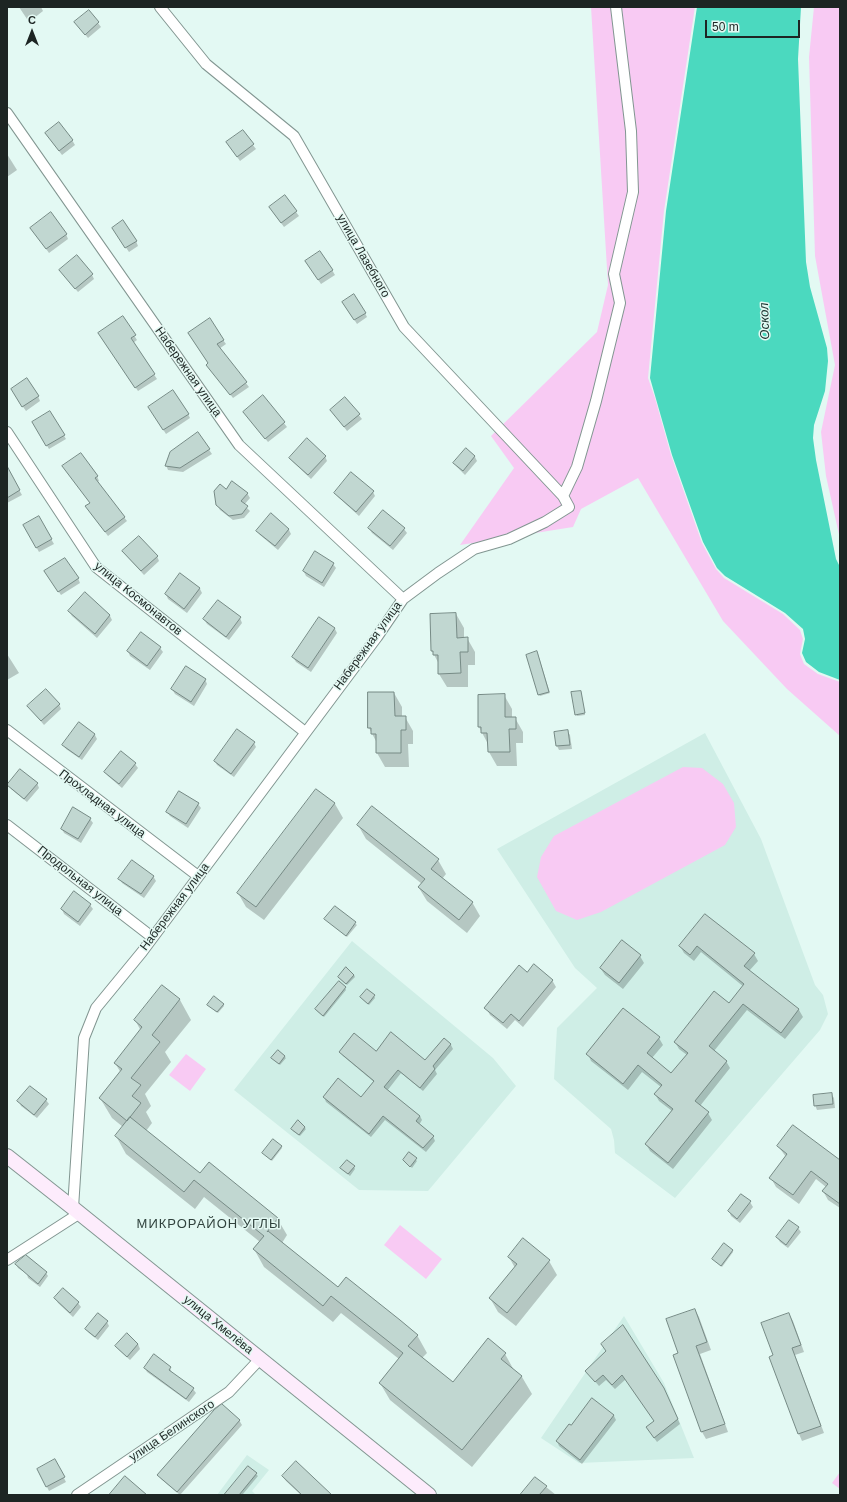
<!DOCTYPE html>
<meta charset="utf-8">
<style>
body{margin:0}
#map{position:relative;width:847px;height:1502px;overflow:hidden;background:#e3f9f3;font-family:Helvetica,sans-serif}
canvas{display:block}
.frame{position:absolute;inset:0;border:8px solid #1d2523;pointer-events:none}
.north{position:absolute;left:12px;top:12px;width:40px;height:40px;-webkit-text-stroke:3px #e3f9f3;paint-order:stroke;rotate:0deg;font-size:11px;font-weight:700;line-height:16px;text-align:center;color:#1d2523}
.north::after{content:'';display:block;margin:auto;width:14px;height:18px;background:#1d2523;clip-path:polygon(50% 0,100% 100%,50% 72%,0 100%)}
.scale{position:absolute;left:705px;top:20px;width:95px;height:18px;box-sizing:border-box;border:2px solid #1d2523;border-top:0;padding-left:5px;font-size:12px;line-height:14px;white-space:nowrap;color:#1d2523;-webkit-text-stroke:3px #e3f9f3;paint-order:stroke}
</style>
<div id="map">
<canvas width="847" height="1502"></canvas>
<div class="frame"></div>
<div class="north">С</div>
<div class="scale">50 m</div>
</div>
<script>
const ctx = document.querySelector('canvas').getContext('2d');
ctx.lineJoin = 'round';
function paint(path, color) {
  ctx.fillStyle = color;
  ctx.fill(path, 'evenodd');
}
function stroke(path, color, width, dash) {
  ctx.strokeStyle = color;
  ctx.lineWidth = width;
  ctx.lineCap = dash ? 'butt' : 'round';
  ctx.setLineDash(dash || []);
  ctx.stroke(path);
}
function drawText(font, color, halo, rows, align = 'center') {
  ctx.font = font + ' Helvetica,sans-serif';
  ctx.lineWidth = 3;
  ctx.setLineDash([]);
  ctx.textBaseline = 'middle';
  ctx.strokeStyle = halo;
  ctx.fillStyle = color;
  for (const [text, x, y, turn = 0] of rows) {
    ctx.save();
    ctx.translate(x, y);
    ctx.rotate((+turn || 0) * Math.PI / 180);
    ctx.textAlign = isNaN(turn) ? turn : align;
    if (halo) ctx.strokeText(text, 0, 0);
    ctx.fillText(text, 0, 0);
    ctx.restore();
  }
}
paint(new Path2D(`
 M705,733l56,106 54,146 8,10 5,19 -8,16 -145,168 -60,-45 -1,-13 -3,-11 -57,-50 3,-51 40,-40 -22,-20 -78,-119z
 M352,941l141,117 23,28 -88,105 -69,-1 -125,-100z
 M624,1316l40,67 30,75 -115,5 -38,-25z
 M247,1455l22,15 -17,21 4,4h-39z`), '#cfeee6');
paint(new Path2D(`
 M591,7h104l-31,204 -16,167 7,20 16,57 31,88 14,26 8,9 59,36 17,16 3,9 -3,15 4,10 14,10 22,8v54l-53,-47 -64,-68 -85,-143 -57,31 -8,18 -113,18 54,-77 -23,-32 106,-104 11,-47z
 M814,7h26v532l-14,-63 -5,-44 14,-67 -20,-109 -6,-199z
 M683,767l19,1 21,16 11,19 2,24 -11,18 -124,67 -24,8 -21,-9 -19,-34 4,-20 13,-21z
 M186,1054l20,15 -16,22 -21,-16z
 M400,1225l42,34 -16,20 -42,-34z
 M840,1472v17l-8,-6z`), '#f8caf3');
paint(new Path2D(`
 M697,7h104l-3,52 8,203 4,25 17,61 1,13 -3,30 -11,34 -1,13 3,22 20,99 4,8v113l-21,-8 -13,-10 -4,-9 3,-14 -2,-10 -18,-16 -60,-37 -8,-8 -14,-26 -31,-87 -22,-77 16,-167z`), '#4bd9bf');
paint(new Path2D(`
 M19,7h22l2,4 -14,11z
 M89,11l12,16 -13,11 -13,-16z
 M242,131l14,18 -16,12 -10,-14z
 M46,134l26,6 3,5 -13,10z
 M7,154l10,16 -10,7z
 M285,197l14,19 -15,11 -11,-15z
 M34,232l32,2 2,5 -19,14z
 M116,233l20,8 2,5 -9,6z
 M309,266l23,4 3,5 -14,9z
 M63,274l29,1 2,4 -16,13z
 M346,307l19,6 2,4 -10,7z
 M123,318l14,22 -4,3 24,36 -19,12 -36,-53z
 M192,338l31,2 3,4 -7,5 30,38 -16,11 -23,-29 -1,-5z
 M14,394l24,2 2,5 -14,10z
 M263,396l24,31 -19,15 -21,-26z
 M345,398l17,21 -15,12 -16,-21z
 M152,412l36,2 2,4 -24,16z
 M50,413l16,26 -17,10 -16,-26z
 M198,434l14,20 -29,18 -15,-2 -2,-5z
 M466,450l9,7 2,4 -12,14 -8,-8 -3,-4z
 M325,456l2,5 -16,18 -18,-17 -3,-4z
 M66,470l31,6 2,5 -2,1 30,39 -19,15 -19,-25 1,-8z
 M11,476l11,19 -15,8v-25z
 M226,490l21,3 3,5 -6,7 6,6 -6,7 -11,2 -13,-10 -3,-5z
 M373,492l2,4 -16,20 -21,-19 -3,-4z
 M38,517l16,27 -15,8 -15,-27z
 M369,528l35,1 3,4 -14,17 -21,-17z
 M289,530l2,4 -13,16 -18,-15 -3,-4z
 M123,552l34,4 2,5 -15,14z
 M315,553l18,11 3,4 -12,19 -18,-11 -2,-4z
 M181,574l19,15 2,4 -15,20 -19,-14 -2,-5z
 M48,576l30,2 2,5 -19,12z
 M85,594l25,22 2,4 -15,18 -25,-22 -3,-5z
 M456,614l8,14v11l3,-1 8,14v13h-7v22h-21l-8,-13v-10l-7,-13z
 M240,618l2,5 -13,17 -22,-16 -3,-5z
 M319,619l16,10 2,4 -26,39 -15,-10 -3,-5z
 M160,648l3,4 -13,18 -20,-14 -2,-5z
 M7,654l12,19 -12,7z
 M538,654l12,39 -10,3 -1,-1z
 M205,679l2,5 -13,22 -19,-12 -3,-5z
 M581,692l4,23 -8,1 -1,-2z
 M394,693l8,14v10h3l8,14v13h-5l1,23h-24l-8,-14v-10l-8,-15z
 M504,695l8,14v9h3l8,14v11h-7l1,23h-20l-8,-14 -1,-8 -9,-17z
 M59,704l2,5 -17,16 -16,-19z
 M79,723l16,12 2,4 -15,21 -16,-11 -3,-4z
 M567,731l3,4 2,14 -13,1 -2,-4 -2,-13z
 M254,743l2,4 -22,30 -17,-12 -2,-4z
 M135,764l3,4 -16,20 -14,-12 -3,-4z
 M37,783l2,5 -12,14 -16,-13 -2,-4z
 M317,790l18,14 8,14 -79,102 -18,-13 -8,-14z
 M198,804l3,4 -13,20 -18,-12 -3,-4z
 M90,819l3,4 -12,20 -17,-10 -2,-4z
 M358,825l80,35 8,14 -4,5 30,23 8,14 -13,17 -40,-32 -8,-13 3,-4 -56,-45z
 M153,876l3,5 -12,17 -22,-15 -2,-4z
 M90,905l3,4 -13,17 -16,-12 -2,-5z
 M335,907l22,18 -10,12 -21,-18z
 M705,915l49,39 4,7 -9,10 50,39 4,7 -18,22 -38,-29 -33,41 12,10 4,7 -30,38 8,7 4,7 -39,49 -23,-18 -4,-7 26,-33 -13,-10 -4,-7 6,-7 -19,-15 -14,18 -37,-29 -3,-7 71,-16 4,7 -11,13 20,16 15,-19 -8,-6 -4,-7 54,-37 15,-18 -43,-35 -7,9 -10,-8 -4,-7z
 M640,956l4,7 -21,26 -18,-14 -4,-6z
 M527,973l25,7 4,7 -33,40 -8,-7 -8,9 -17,-14 -4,-7z
 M354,975l1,2 -8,8 -7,-6z
 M163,986l17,14 11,20 -26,32 6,10 -26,32 6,12 -5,6 6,11 -6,8 54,43 77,44 10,17 -5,8 56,45 79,47 10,18 -5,5 31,25 52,-29 10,18 7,5 10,17 -60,73 -82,-67 -10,-17 19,-24 -58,-46 -8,9 -69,-55 -10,-18 6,-7 -56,-45 -9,12 -69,-55 -10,-18 7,-9 -11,-9 -12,-20 21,-25 -6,-10 26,-32 -6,-11z
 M345,988l1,2 -22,27 -7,-6 -1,-2z
 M374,996l1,2 -6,7 -7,-6z
 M223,1004l1,2 -6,7 -8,-6z
 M444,1039l7,6 2,4 -18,21 2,4 -14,17 -22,-18 -14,18 33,25 2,4 -3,5 14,11 2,5 -9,11 -41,-32 -14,17 -45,-35 -2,-5 37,1 13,-16 -31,-26 -3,-4h36l49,10z
 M278,1051l8,7 -6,7 -7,-6z
 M831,1094l3,4 1,10 -18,2 -2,-5z
 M46,1100l3,4 -12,14 -16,-12 -2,-5z
 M298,1122l8,7 -6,7 -7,-5z
 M281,1146l1,2 -10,13 -9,-8z
 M778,1146l62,15v47l-12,-8 -5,-9 3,-4 -10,-8 -17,25 -23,-17 -5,-9 15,-21z
 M410,1154l7,7 -5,7 -8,-8z
 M354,1167l1,2 -5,7 -7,-6z
 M750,1202l3,5 -13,16 -9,-7 -2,-5z
 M798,1228l3,4 -13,16 -8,-6 -3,-5z
 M523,1240l26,21 8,14 -41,51 -18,-14 -8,-14 25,-30 -6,-11z
 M732,1250l1,2 -11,15 -9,-8z
 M26,1256l20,17 2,3 -8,11 -12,-9 -1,-4 -9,-6 -2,-4z
 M63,1289l15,14 3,4 -8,10 -15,-14 -3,-5z
 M695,1310l4,7 12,33 -11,4 28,78 -22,7 -4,-7 -28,-77 5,-2z
 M789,1314l4,7 11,31 -9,3 29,78 -22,8 -3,-7 -29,-77 4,-1z
 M107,1322l2,4 -11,14 -9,-7 -3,-4z
 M138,1344l2,5 -10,11 -11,-10 -3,-4z
 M607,1352l57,37 3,6 13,29 -23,18 -10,-14 8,-7 -29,-42 -11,10 -9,-9 -7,6 -13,-15z
 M154,1356l16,12 2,5 21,16 3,4 -7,9 -42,-30 -2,-4z
 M592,1399l22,17 2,4 -34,44 -23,-18 -2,-5 14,-15z
 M239,1420l3,5 -62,70 -19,-16 -2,-4z
 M55,1461l11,21 -17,9 -11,-22z
 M248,1467l10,9 -15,18 1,1h-18z
 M283,1477l47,18h-29l-15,-14z
 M535,1478l21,17h-35z`), '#0003');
const building = new Path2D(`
 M89,10l10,12 -14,13 -11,-13z
 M59,122l14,18 -14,11 -14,-18z
 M243,130l11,14 -17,13 -11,-15z
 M285,195l12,16 -16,12 -12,-16z
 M51,212l16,22 -21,15 -16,-21z
 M123,220l14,21 -12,7 -13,-20z
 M320,251l13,19 -15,10 -13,-19z
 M77,255l16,19 -18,15 -16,-19z
 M354,294l12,19 -12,7 -12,-18z
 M123,316l13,19 -5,3 24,36 -20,14 -37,-55z
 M210,318l14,22 -7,4 30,38 -17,13 -24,-30 2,-2 -20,-30z
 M27,378l12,18 -17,11 -11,-18z
 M173,390l16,24 -26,16 -15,-23z
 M263,395l22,27 -20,17 -22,-27z
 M345,397l15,17 -16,13 -14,-17z
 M50,411l15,24 -19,11 -14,-24z
 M198,432l12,17 -30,19 -15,-2 5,-14z
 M307,438l19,18 -18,19 -19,-17z
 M466,448l9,8 -12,15 -10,-8z
 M81,453l17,23 -3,2 30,39 -20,15 -20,-26 5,-3 -28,-37z
 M7,466l13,24 -13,8z
 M351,472l23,19 -18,21 -22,-19z
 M232,481l16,12 -7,8 7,5 -6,8 -13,2 -13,-11 -2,-14 6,-7 6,5z
 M383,510l22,18 -15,18 -22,-18z
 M271,513l18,16 -14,17 -19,-15z
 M39,516l13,23 -16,9 -13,-23z
 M139,536l19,20 -17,15 -19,-20z
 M315,551l19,12 -12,20 -19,-12z
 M65,558l14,20 -21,14 -14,-21z
 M180,573l20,15 -16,21 -19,-15z
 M85,592l25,23 -15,19 -27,-23z
 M218,600l23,17 -15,20 -23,-18z
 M456,613l1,25 11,-1v15h-8l1,21 -23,1v-19h-5v-4h-2l-1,-37z
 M319,617l16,11 -27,40 -16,-11z
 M141,632l20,15 -14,19 -20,-15z
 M537,651l12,41 -11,3 -12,-40z
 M186,666l20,13 -15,23 -20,-13z
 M46,689l14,15 -19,17 -14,-15z
 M581,691l4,22 -10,2 -4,-23z
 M368,692h26l1,24h11v14h-5v23h-25v-19h-5v-6h-3z
 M505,694v23h11v12h-7l1,23h-22l-1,-19h-6v-6h-3v-32z
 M79,722l16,12 -16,23 -17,-12z
 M237,729l18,13 -24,32 -17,-13z
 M568,730l2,15 -14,1 -2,-14z
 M121,751l15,12 -17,21 -15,-12z
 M20,769l18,14 -14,16 -17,-14z
 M316,789l19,14 -79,104 -19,-14z
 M179,791l20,12 -13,21 -20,-12z
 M372,806l67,53 -8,10 42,33 -14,18 -41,-33 7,-8 -68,-54z
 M73,807l18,11 -13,21 -17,-10z
 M132,860l22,16 -13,18 -23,-15z
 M74,891l17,13 -13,18 -17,-13z
 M335,906l21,16 -10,14 -22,-17z
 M705,914l50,39 -11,13 55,43 -18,24 -38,-29 -34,42 18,15 -32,40 14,11 -41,51 -23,-19 28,-35 -19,-15 8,-9 -24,-20 -15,19 -37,-30 37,-46 37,29 -13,16 24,20 17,-20 -14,-11 40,-51 15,12 15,-19 -47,-38 -7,9 -11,-9z
 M622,940l19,15 -22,28 -19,-15z
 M534,964l19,16 -34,41 -8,-7 -8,9 -19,-15 35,-43 8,7z
 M346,967l8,8 -8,9 -8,-7z
 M339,981l7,6 -23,29 -8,-7z
 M162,985l18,14 -28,36 8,7 -29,36 10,7 -9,11 9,7 -14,18 -28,-23 23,-29 -8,-6 28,-36 -8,-7z
 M367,989l8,6 -7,9 -8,-7z
 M214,996l10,8 -7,8 -10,-7z
 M391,1032l34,28 19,-22 7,6 -18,22 2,3 -15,19 -22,-18 -14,17 36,29 -4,5 18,15 -11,12 -40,-32 -14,18 -46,-37 15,-19 23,19 13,-16 -35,-29 15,-19 22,18z
 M278,1050l7,6 -6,8 -8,-6z
 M30,1086l17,13 -13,16 -17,-14z
 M832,1093l1,11 -19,2 -1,-11z
 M130,1117l70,56 9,-11 69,56 -11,14 1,-1 70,56 8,-10 54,43 18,15 -10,11 45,36 35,-44 18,15 -5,6 21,17 -60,74 -83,-67 24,-30 -72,-57 -8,10 -70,-57 11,-13 -70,-56 -10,12 -69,-56z
 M298,1120l7,7 -6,8 -8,-6z
 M793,1125l47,35v44l-18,-13 6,-7 -17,-13 -18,24 -24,-17 18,-24 -10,-8z
 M273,1139l9,7 -11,14 -9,-7z
 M409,1152l8,6 -7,9 -7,-7z
 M347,1160l8,6 -7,8 -8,-6z
 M741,1194l10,7 -14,18 -9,-8z
 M789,1220l10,7 -13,18 -10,-8z
 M523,1238l27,22 -43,53 -18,-15 28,-34 -9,-7z
 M724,1243l9,7 -12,16 -9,-7z
 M26,1255l21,17 -9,12 -23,-20z
 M63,1288l16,14 -9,11 -16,-15z
 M695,1309l12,33 -11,4 29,78 -24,8 -28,-77 5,-2 -12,-34z
 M98,1313l10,8 -13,16 -10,-8z
 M789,1313l12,32 -9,3 29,78 -23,8 -29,-77 4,-2 -12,-32z
 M623,1325l41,63 14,31 -24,19 -8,-11 8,-6 -32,-46 -10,10 -9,-10 -8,7 -10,-11 21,-20 -5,-7z
 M127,1333l11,11 -11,13 -12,-11z
 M154,1354l17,13 -2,3 25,18 -8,11 -42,-31z
 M592,1398l22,17 -34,45 -24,-19 13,-17 2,1z
 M222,1404l18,16 -63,72 -20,-17 57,-65z
 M55,1459l10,18 -19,10 -9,-18z
 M296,1461l36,34h-30l-20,-19z
 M248,1466l9,7 -18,22h-15z
 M125,1476l22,19h-38z
 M535,1477l12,9 -8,9h-19z`);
paint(building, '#c1d7d1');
stroke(building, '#768a85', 1);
const minor = new Path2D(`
 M7,113l232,332 164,154
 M7,432l89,135 209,165
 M563,496l14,-29 19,-66 24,-98 -6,-29 19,-82 -2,-61 -15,-124
 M7,730l191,146
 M7,825l145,112
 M73,1208l11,-170 12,-30 46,-56 235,-315 26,-38 35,-26 36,-24 35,-10 36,-17 24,-15 -6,-11 -159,-169 -110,-191 -88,-72 -46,-57
 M7,1260l73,-47
 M77,1495l152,-103 31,-33`);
const secondary = new Path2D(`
 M7,1156l66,52 356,287`);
stroke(minor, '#829691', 12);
stroke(secondary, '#829691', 16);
stroke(minor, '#fff', 10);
stroke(secondary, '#fdecfc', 14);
drawText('12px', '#1d2523', '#e3f9f3', [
 ["улица Лазебного",363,256,60],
 ["Набережная улица",188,372,55],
 ["улица Космонавтов",138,599,39],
 ["Набережная улица",368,646,-54],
 ["Прохладная улица",102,804,37],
 ["Продольная улица",80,881,38],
 ["Набережная улица",175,907,-53],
 ["улица Хмелёва",218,1325,39],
 ["улица Белинского",172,1431,-34]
]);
drawText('italic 13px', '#1b332e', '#e3f9f3', [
 ["Оскол",765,321,-92]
]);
ctx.letterSpacing = '1px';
drawText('13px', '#30423d', '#e3f9f3', [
 ["МИКРОРАЙОН УГЛЫ",209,1224]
]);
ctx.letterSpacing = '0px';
</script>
